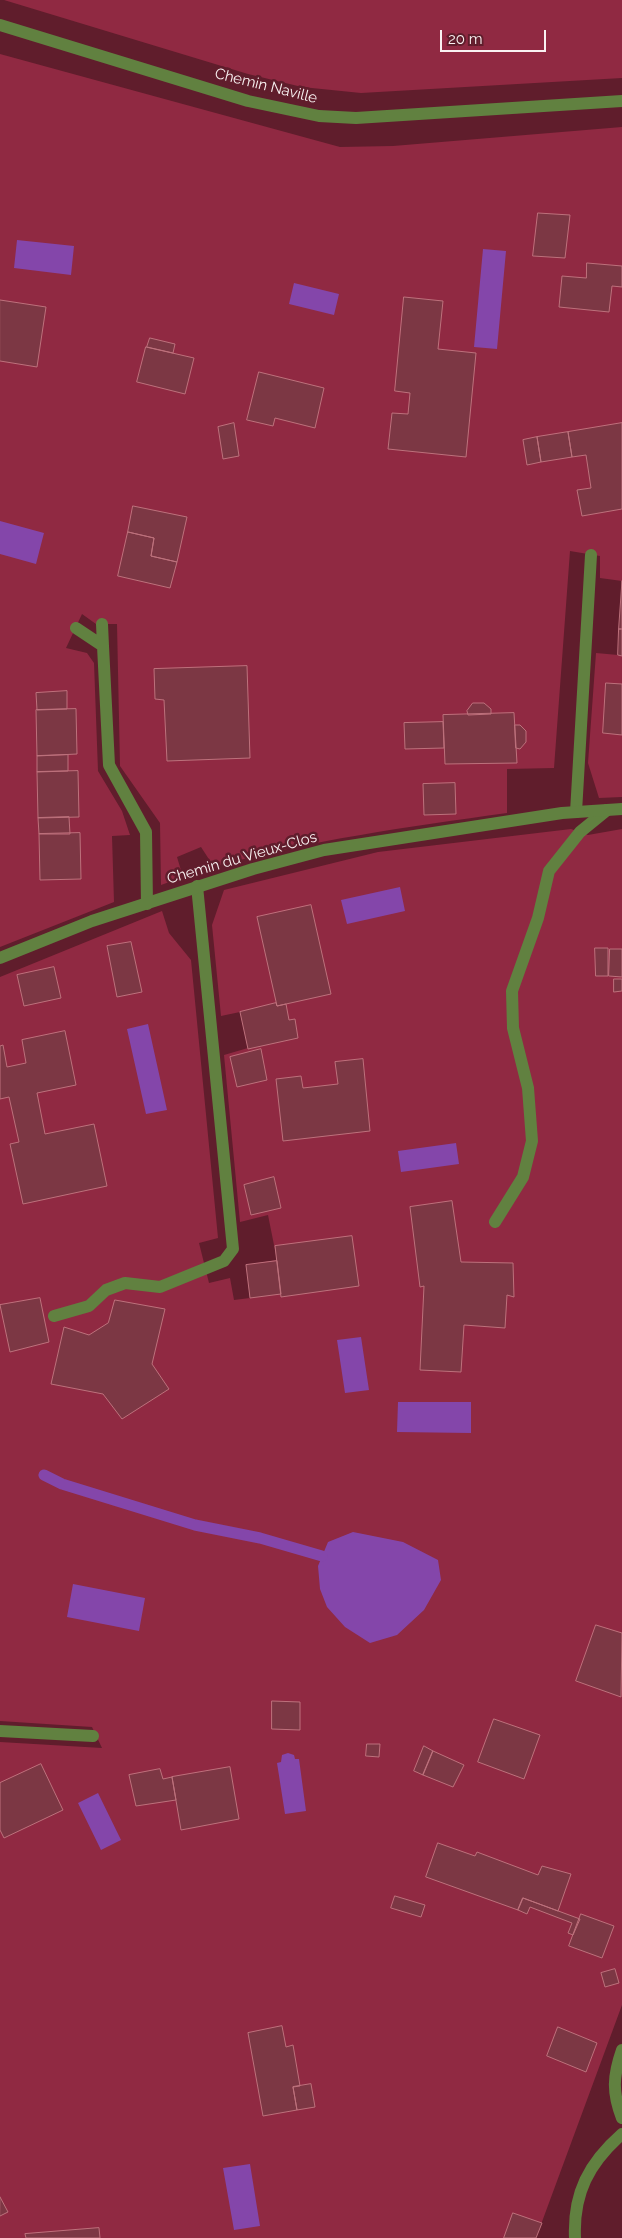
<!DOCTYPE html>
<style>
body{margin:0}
#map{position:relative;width:622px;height:2238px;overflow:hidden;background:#601d2c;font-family:Raleway,sans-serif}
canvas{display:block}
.scale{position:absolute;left:440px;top:30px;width:106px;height:22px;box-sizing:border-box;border:2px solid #f9f1f1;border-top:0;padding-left:6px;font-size:15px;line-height:18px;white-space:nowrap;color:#f9f1f1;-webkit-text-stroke:4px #601d2c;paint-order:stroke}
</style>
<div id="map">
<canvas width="622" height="2238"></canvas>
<div class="scale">20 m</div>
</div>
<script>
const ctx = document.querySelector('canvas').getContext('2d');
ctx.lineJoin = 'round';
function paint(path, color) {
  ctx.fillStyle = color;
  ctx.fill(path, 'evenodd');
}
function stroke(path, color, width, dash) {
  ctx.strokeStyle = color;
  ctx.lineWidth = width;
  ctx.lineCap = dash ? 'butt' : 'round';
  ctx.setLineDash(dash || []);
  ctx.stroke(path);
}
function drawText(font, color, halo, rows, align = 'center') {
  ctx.font = font + ' Raleway,sans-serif';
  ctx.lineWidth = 5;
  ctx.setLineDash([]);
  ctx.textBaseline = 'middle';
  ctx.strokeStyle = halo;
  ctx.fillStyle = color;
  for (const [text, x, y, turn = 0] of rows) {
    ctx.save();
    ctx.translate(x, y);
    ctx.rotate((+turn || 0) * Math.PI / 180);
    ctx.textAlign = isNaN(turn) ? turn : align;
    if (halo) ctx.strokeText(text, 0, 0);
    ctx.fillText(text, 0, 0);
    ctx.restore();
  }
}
paint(new Path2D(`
 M4,0h618v78l-261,15 -59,-6 -54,-13z
 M0,54l340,93 53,-1 229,-19v670l-23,1 -11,-35 8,-110 22,2 4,-74 -22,-3v-22l-30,-5 -16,217 -47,1v44c-99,14 -197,27 -293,54l-13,-20 -24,10 6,20 -22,8 -1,-62 -40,-57 -3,-142h-21l-14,-10 -16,34 21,5 7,10 4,108 24,40 8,24 -18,1 2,66 -114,45z
 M571,829l17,6 34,-6v1176l-86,233h-536v-496l102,6 -10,-21 -92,-6v-744l162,-66 7,22 22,27 27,278 -19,5 10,40 21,-5 4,22 16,-2 -4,-33 31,-5 -9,-45 -28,7 -16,-167 24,-7 -8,-36 -19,4 -9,-91 12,-35 154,-38z`), '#902942');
paint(new Path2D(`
 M17,240l57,6 -3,29 -57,-7z
 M483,249l23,2 -9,98 -23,-2z
 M294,283l45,11 -5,21 -45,-11z
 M0,521l44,12 -8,31 -36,-10z
 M400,887l5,24 -58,13 -6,-24z
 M148,1024l19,86 -21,4 -19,-85z
 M456,1143l3,21 -58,8 -3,-21z
 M361,1337l8,53 -24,3 -8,-53z
 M398,1402h73v31l-74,-1z
 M353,1532l50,10 35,18 3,20 -17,30 -27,25 -27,8 -25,-16 -18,-20 -7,-18 -2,-23 10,-24z
 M73,1584l72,14 -6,33 -72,-14z
 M288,1753l6,2 1,4h4l7,52 -21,3 -8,-51 4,-1 1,-7z
 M98,1793l23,47 -20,10 -23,-47z
 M250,2164l10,62 -26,4 -11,-62z`), '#8446aa');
stroke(new Path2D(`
 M44,1475l18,9 133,41 65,13 62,18`), '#8446aa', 11);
const building = new Path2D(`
 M538,213l32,2 -5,43 -32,-2z
 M587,263l35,3v21l-10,-1 -3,26 -50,-5 3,-31 24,2z
 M404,297l39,4 -5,48 38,4 -10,104 -78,-8 4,-36 16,1 2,-21 -15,-2z
 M0,300l46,7 -9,60 -37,-6z
 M150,338l25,6 -2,9 -26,-6z
 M146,347l48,11 -9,36 -48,-12z
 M259,372l65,16 -9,40 -40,-10 -2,8 -26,-6z
 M234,423l5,33 -16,3 -5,-32z
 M622,423v86l-40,7 -5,-26 14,-2 -5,-33 -14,2 -4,-25z
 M568,432l4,25 -31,5 -4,-25z
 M537,437l4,25 -14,3 -4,-25z
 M133,506l54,11 -10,45 -26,-6 3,-18 -26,-6z
 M128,532l26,6 -3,18 26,6 -7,26 -52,-12z
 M622,581v48h-3z
 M619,629h3v27l-4,-1z
 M247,666l3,92 -83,3 -3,-61 -9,-1 -1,-30z
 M606,683l16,1v51l-19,-2z
 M67,691v18l-30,1 -1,-17z
 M473,703h11l7,6v5l-23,1 -1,-4z
 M76,709l1,45 -40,2 -1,-46z
 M514,713l3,50 -72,1 -2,-49z
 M443,722l1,26 -39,1 -1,-26z
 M515,725h5l6,6v11l-6,7 -4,-1z
 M68,755v16l-31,1v-16z
 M78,771l1,46 -41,1 -1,-46z
 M455,783l1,31 -32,1 -1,-31z
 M69,817l1,17h-31l-1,-16z
 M80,833l1,46 -41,1 -1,-46z
 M311,905l20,89 -54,12 -20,-89z
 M131,942l11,50 -25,5 -10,-51z
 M595,948h13v28h-12z
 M610,949h12v28l-13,-1z
 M54,967l7,31 -37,8 -7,-31z
 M614,979h8v12l-8,1z
 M276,1003l1,3 9,-2 3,16 6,-1 3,19 -50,11 -8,-37z
 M65,1031l11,54 -39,8 8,41 49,-10 13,62 -84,18 -13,-60 9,-2 -10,-45 -9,2v-53l3,-1 4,22 19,-4 -4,-23z
 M261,1049l6,31 -30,7 -7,-30z
 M363,1059l7,72 -87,10 -7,-62 25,-3 2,12 35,-4 -3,-22z
 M274,1177l7,31 -30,7 -7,-30z
 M452,1201l9,61 52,1 1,34 -7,-2 -2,33 -41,-3 -3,47 -41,-2 4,-84 -4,1 -10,-80z
 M352,1236l7,50 -78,11 -6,-51z
 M277,1261l4,33 -31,4 -4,-33z
 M40,1298l9,44 -39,10 -10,-47z
 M115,1300l50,9 -13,55 17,25 -47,30 -19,-25 -52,-10 13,-57 25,8 19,-12z
 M596,1625l26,8 -1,64 -45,-16z
 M272,1701l28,1v28l-28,-1z
 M494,1719l46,16 -16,44 -46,-17z
 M367,1744h13l-1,13 -13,-1z
 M424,1746l9,5 -10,24 -9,-4z
 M433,1751l31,14 -11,22 -30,-12z
 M41,1764l22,46 -59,28 -4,-8v-47z
 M230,1767l9,52 -58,11 -9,-53z
 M160,1769l3,10 9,-2 4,23 -40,6 -7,-31z
 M438,1843l37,13 2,-4 61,23 4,-9 29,8 -13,37 -35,-13 -5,12 -92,-33z
 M395,1896l30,9 -4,12 -30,-9z
 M523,1898l57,21 -7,16 -5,-2 4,-10 -42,-16 -3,7 -9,-4z
 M581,1914l33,12 -12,32 -33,-12z
 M615,1969l4,14 -14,4 -4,-14z
 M282,2026l4,21 7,-2 7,41 -7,1 4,23 -34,6 -15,-83z
 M558,2027l39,16 -11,29 -39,-16z
 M311,2084l4,23 -18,3 -4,-23z
 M0,2197l8,15 -8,4z
 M513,2213l29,10 -6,15h-32z
 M99,2228l1,10h-74l-1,-4z`);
paint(building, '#7c3744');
stroke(building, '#bd717c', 1);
stroke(new Path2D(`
 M102,624l1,22
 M76,628l27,18 6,119 37,67 1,72
 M576,812l15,-257
 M495,1222l28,-45 9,-36 -4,-53 -15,-60 -1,-37 26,-73 11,-47 31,-39 27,-22
 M54,1316l35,-10 17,-16 19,-7 35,4 64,-26 9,-12 -36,-363
 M0,1731l93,5`), '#618140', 12);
stroke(new Path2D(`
 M0,958l92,-37 161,-52 71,-19 238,-37 60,-4
 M622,2050c-9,26 -10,42 0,68
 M575,2238c-2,-45 14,-75 47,-104`), '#618140', 12);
stroke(new Path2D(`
 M0,25l248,76 71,15 37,2 266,-17`), '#618140', 12);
drawText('15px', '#f9f1f1', '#601d2c', [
 ["Chemin Naville",266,86,14],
 ["Chemin du Vieux-Clos",242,858,-16]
]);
</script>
